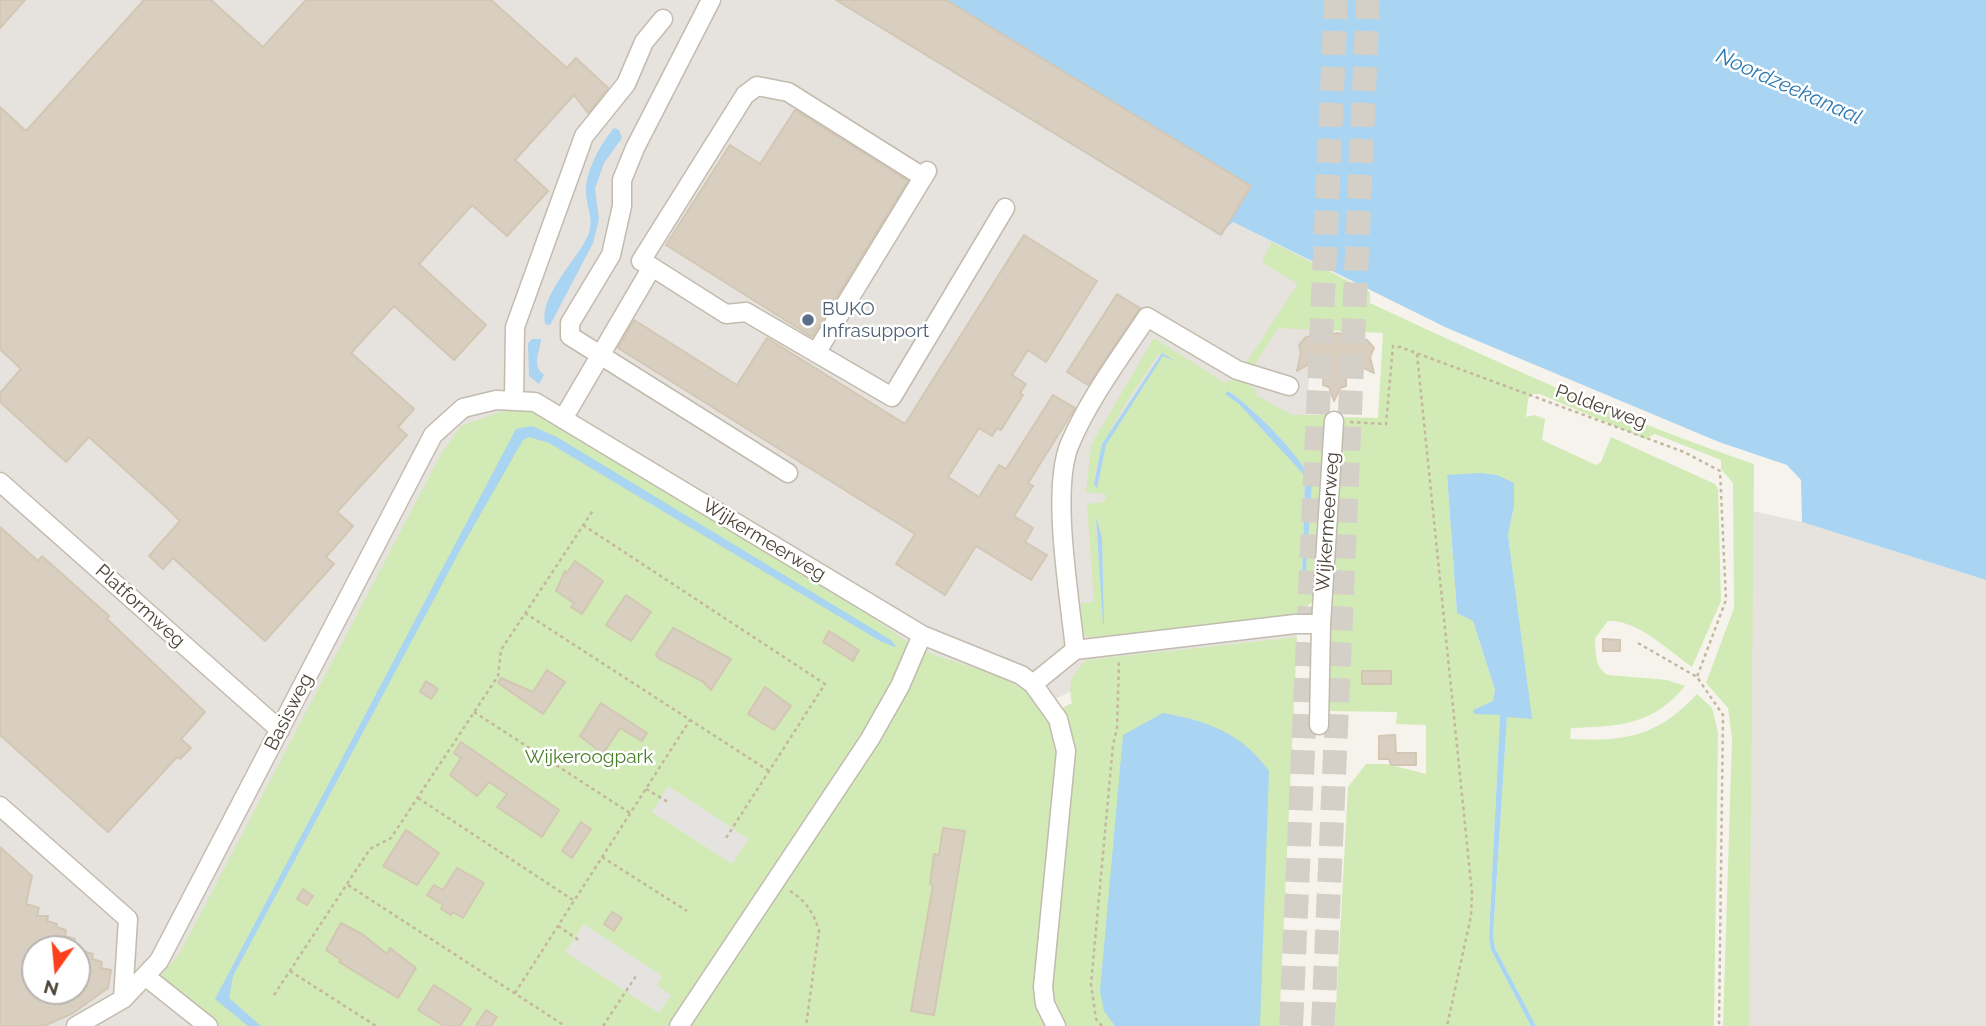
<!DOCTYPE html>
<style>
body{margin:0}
#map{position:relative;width:1986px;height:1026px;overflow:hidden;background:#f6f3ec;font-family:Raleway,sans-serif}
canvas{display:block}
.north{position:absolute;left:21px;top:935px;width:70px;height:70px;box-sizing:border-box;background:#fff;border:2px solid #b7b4b0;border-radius:50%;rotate:195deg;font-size:19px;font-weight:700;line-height:28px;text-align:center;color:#4b4439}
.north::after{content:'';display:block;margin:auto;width:24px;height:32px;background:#fc3f1d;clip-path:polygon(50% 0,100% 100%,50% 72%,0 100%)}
</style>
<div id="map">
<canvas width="1986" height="1026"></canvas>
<div class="north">N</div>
</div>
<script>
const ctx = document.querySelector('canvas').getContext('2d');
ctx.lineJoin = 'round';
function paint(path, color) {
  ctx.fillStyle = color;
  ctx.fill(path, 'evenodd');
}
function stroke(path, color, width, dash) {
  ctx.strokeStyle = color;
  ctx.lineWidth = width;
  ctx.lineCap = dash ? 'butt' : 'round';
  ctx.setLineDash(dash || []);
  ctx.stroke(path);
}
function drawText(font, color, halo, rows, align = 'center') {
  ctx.font = font + ' Raleway,sans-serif';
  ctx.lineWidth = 5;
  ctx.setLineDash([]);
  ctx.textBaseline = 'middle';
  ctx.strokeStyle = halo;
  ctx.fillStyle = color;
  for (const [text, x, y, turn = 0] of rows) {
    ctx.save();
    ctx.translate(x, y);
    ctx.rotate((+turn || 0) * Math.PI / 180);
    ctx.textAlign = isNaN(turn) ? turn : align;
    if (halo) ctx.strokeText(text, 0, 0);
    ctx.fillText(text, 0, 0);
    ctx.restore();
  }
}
paint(new Path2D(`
 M0,0h835l384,235 14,-13 81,41 -17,374 -144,16 -126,59 -791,314h-236zM35,949h42v42h-42z
 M1748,510l54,12 184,58v446h-248z`), '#e6e2dd');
paint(new Path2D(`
 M1272,242l98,50v11c126,59 253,117 384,161l-5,562h-26l9,-288 -4,-30 -22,-25 28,-75 -1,-125 -12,-14v-9l-66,-26 -10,5 -105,-45h-8l-4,5 -2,18 8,-2 11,4 -3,21 54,25 5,-3 10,-25 104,47 3,4 3,113 -29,66c-23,-16 -55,-48 -84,-46l-13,17c1,15 -1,29 13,37l59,5 18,6c-33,40 -66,40 -114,42l-1,11c56,3 88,-3 127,-45l15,14 6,24 -4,294h-178l-41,-78 -2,-13 14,-219 24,3 -23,-184 6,-28 -67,-31 10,137 16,8 22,69 -2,11 -19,9 26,5 -11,223 2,12 40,76h-196l13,-239 18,-23h21l39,10v-49l-30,-1 1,-12 -70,-1 13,-294 38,1 5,-85 -105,-5 -26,41 -7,-4 53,-81 -36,-22z
 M1154,338l71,45 12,-6 20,14 -1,4 36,20h34l-6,174 -4,10 -18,14 -195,28 -21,-6 -1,-32 13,-1 -7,-98 17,-2 2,-5 -1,-3 -19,-2 5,-47zM1162,353l14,8 -13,-5 -57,89 -9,43 -3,-4c4,-48 38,-88 63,-128zM1228,391c22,13 81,71 84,95l-7,101 -3,-1v-8l3,-102 -66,-72 -13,-10zM1095,518l7,20 2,87z
 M514,407l47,14 289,181 56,39 28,14 60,19 37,20 13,23 28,-14c-4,-21 -1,-29 15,-43l210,-23 -18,389h-1059l-61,-48 21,-25 261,-499 20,-28z`), '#d2eab5');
paint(new Path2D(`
 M668,786l81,53 -17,25 -80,-52z
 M584,924l78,52 -5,9 14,10 -12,18 -94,-61z`), '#e5e3e0');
paint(new Path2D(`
 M835,0h1151v580l-184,-58 -1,-42 -14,-15 -68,-23 -272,-114 -214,-106 -14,13z
 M614,128l5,2 3,8 -18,25 -9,26 4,30 -6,24 -43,82 -5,-1c-6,-30 34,-65 44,-91 5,-15 -3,-27 -3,-42 0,-21 15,-48 28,-63z
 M532,339h9c-1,14 -10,26 3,36l-5,9 -10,-8 -1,-32z
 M1162,353l14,8 -13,-5 -57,89 -9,43 -3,-4 8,-40z
 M1228,391c21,13 81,71 84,95l-7,101 -3,-1v-8l3,-102 -66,-72 -14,-10z
 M532,426l25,11 334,203 6,8 -17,-7 -331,-198 -20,-6 -6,3 -59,103 -231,433 -4,22 32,28h-13l-33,-27 301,-570z
 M1480,473l17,2 17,8v24l-6,28 24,184 -25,-2 -14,218 2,13 41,78h-5l-40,-76 -2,-12 11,-223 -26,-1 -1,-4 20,-9 2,-11 -22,-69 -16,-8 -10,-138z
 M1096,517l6,21 2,88 -1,-2z
 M1163,713c44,8 79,20 106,58l-9,255h-145l-11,-15 -4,-20 23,-256z`), '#a9d4f2');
const building = new Path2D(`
 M0,0h25l-25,28z
 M144,0h67l52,47 43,-47h185l76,68 9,-10 32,30 -20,25 -14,-18 -59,65 33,31 -41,45 -35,-31 -53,59 67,61 -32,35 -60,-54 -43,47 63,56 -16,18 9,8 -70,77 16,14 -27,31 8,7 -69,77 -92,-83 -10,11 -14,-13 31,-35 -14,-14 -77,-70 -23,25 -66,-60v-9l21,-24 -21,-20v-242l26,24z
 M836,0h110l305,186 -30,49z
 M795,110l113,71 -96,156 -146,-92 64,-100 30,19z
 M1024,235l73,46 -51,81 -18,-12 -16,25 14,9 -6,9 3,2 -22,35 -4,-2 -5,8 -13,-8 -31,49 31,20 20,-32 7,4 47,-74 22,13 -47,75 5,3 -19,30 19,12 -8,14 22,13 -16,25 -55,-34 -31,49 -49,-31 19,-30 -297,-186 16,-28 103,65 30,-47 138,86z
 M1117,294l23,14 -52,77 -21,-13z
 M1338,333l29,7 7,8 -4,9 4,16 -12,-6 -16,3v16l-6,2 -6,13 -5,-14 -6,-2 1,-16 -15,-5 -12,7 4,-18 -2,-8 7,-8z
 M0,527l38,34 4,-5 67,60 -2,3 98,93 -24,27 10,9 -11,11 -3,-2 -69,75 -108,-97z
 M575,561l28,20 -21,33 -11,-7 3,-4 -18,-12 9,-20 2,2z
 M626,595l25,17 -20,29 -25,-16z
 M673,628l58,31 -20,31 -9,-9 -44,-23 -2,-4z
 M829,631l30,19 -6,11 -30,-19z
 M1603,639l17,1v11h-17z
 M547,670l18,12 -22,32 -45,-31 3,-5 32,14z
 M1362,671h29v13h-29z
 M426,681l12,8 -7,10 -11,-7z
 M765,687l26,19 -17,24 -26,-16z
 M601,703l46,30 -5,8 -22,-13 -17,26 -23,-18z
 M1395,735l1,18h20v12h-25l-2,-6h-10v-23z
 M461,742l98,68 -17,27 -45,-30 10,-13 -18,-12 -12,14 -27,-21 11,-17 -7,-5z
 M581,822l10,7 -19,29 -10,-7z
 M943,828l22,3 -31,184 -6,-1 -17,-3 22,-126 -3,-1 4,-30 5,1z
 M406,830l33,23 -22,32 -34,-19z
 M0,847l32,29 -6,28 13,4 -2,8h11l-1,5 10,3 -1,3 10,3 -1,6 10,3 -3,10h-37v42h42v-42l16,5 -1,5 10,3 -1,6 10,2 -3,18 -35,25 -29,13h-44z
 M457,868l27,15 -21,35 -10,-6 -2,3 -10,-6 2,-4 -16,-10 7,-10 9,5z
 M303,889l10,7 -6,9 -10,-6z
 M612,912l10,6 -8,13 -10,-7z
 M341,923l21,11 25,20 3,-6 26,20 -18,30 -59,-36 2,-2 -15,-10z
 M434,985l37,24 -11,17h-16l-26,-16z
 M486,1010l11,7 -6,9h-15z`);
paint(building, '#d8cfc1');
stroke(building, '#d3c7b4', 2);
stroke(new Path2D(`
 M1291,1026l45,-1026
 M1323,1026l45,-1026`), '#d4d0c8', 24, [24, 12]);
const minor = new Path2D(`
 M711,0l-76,148 -13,32v26l-11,49 -41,68v13l218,137
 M652,267l-11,-6 104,-166 12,-9 31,6 135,85
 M816,353l111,-182
 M514,401l1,-74 69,-191 42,-52 18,-42 19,-23
 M563,419l89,-152 74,47 20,-2 146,85 113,-189
 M0,482l280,248
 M1075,650c-5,-52 -24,-157 -6,-204 19,-46 51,-88 78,-129l90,53 52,16
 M1033,684l42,-34 220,-26h26l13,-203
 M1319,725l2,-101
 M0,806l128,113 -5,80
 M145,976l63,50
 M76,1026l47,-27 36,-38 274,-526 30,-27 33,-8 39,2 387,233 99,40 12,9 25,35 8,32 -23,236 2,17 11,22
 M679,1026l191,-287 30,-53 22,-51`);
stroke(minor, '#c2bbae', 21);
stroke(new Path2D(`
 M1417,354l55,539 -1,23 -24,110
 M1350,422l36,2 7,-78 7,1 284,105 36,19 6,129 -29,77
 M583,525l242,159 -99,154
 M525,613l244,158
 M1638,643l59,34 26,38 -4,311
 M474,712l156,101
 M646,789l22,13
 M418,798l155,102
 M602,857l85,54
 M348,885l217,141
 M790,891c16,10 23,21 29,39l-13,96
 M558,926l22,15
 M290,971l86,55
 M515,993l175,-273
 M274,995l96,-146 21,-11 107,-162 3,-26 93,-141
 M603,1026l33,-50
 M1102,1026l-6,-7 -5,-35 22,-239 4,-17 2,-66`), '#c4b79f', 2.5, [3.5, 3.5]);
stroke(minor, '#fff', 18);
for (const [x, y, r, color] of [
 [808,320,7,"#5c6f8a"]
]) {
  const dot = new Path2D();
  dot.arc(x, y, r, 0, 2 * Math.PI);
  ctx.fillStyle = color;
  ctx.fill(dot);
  stroke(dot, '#fff', 2.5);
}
drawText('19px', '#4e5e75', '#fff', [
 ["BUKO",822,309],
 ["Infrasupport",822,331]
], 'left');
drawText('19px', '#4b4439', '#fff', [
 ["Polderweg",1601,407,20],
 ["Wijkermeerweg",1328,522,-86],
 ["Wijkermeerweg",764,540,31],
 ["Platformweg",140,606,42],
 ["Basisweg",289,712,-63]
]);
drawText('19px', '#4a7f2a', '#fff', [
 ["Wijkeroogpark",589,757]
]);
drawText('italic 21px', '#2e7ab2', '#fff', [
 ["Noordzeekanaal",1789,87,24]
]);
</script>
